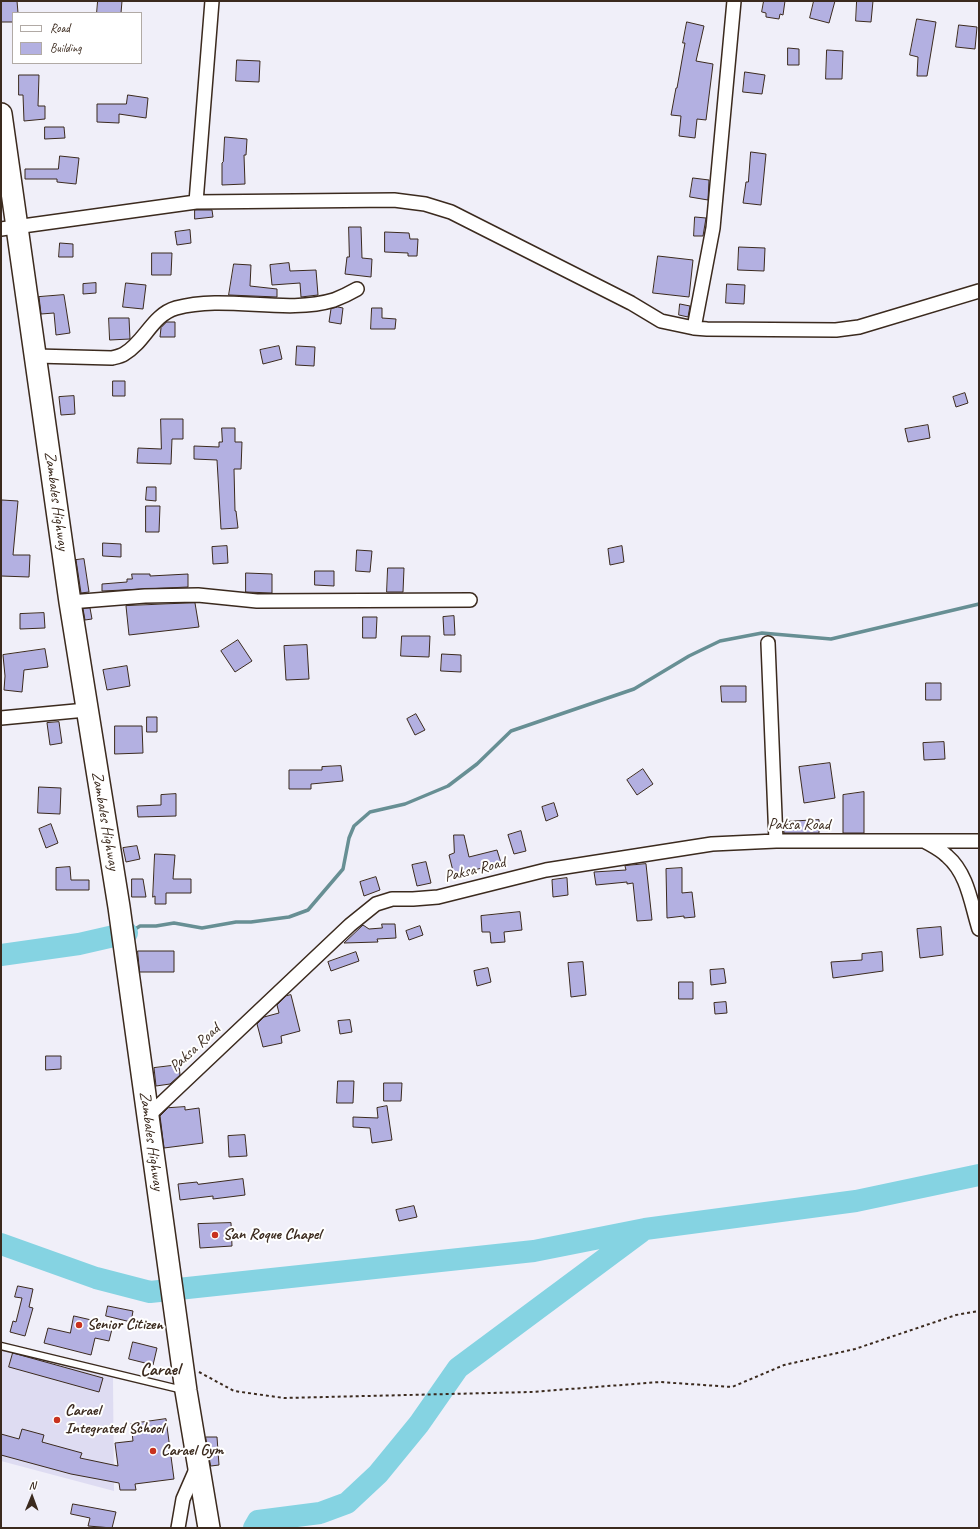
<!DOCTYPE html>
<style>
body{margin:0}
#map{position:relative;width:980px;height:1529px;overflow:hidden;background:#f0eff9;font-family:Caveat,sans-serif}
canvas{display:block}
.frame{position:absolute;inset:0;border:2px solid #3b2a1e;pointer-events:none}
.legend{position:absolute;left:12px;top:12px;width:130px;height:52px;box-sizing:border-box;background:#fff;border:1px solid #b1aaa5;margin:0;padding:5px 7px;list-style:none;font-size:12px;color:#3b2a1e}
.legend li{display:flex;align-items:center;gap:8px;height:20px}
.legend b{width:20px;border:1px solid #b1aaa5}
.north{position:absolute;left:12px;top:1477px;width:40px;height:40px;-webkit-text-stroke:3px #fff;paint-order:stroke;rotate:1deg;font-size:11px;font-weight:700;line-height:16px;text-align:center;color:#3b2a1e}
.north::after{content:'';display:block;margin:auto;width:14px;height:18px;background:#3b2a1e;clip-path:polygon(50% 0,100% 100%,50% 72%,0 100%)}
</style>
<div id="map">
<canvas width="980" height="1529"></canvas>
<div class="frame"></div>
<ul class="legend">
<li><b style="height:5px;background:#fff"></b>Road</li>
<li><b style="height:11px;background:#b3b0e1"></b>Building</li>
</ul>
<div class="north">N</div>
</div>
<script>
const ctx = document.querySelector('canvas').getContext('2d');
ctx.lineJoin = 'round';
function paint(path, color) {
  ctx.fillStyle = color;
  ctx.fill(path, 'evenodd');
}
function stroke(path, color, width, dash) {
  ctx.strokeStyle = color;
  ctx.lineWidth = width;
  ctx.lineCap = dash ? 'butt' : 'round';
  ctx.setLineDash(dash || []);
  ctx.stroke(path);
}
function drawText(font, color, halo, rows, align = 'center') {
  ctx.font = font + ' Caveat,sans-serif';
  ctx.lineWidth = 4;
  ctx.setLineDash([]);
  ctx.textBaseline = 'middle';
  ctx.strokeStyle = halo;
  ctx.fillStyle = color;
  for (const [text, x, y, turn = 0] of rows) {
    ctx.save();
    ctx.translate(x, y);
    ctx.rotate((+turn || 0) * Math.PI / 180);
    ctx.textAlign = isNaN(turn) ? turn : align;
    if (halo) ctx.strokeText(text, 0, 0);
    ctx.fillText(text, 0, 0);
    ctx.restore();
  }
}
paint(new Path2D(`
 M1,1349l112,29 1,113 -113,-30z`), '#dedcf2');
stroke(new Path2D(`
 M129,933l11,-7h16l18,-3 28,5 34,-6h15l38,-5 19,-7 35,-41 6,-31 5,-12 16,-14 35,-8 43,-18 29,-22 34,-33 123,-42 55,-33 31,-15 42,-8 69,6 148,-35`), '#678f94', 3.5);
stroke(new Path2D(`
 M1,955l78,-11 48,-11
 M1,1244l95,34 54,14 384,-41 111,-22 211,-28 123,-26
 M254,1528l4,-7 62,-8 27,-10 31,-29 41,-50 39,-56 183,-136`), '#85d3e2', 22);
const building = new Path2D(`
 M1,1h16l1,12h-5v9h-12z
 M98,1h24l-1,12h-24z
 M764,1h21l-2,14 -3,-1 -1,5 -13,-2v-4l-4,-1z
 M814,1h21l-6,22 -19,-5z
 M857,1h16l-2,21 -15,-1z
 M917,19l19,3 -9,54h-10l1,-19 -8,-2z
 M687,22l17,4 -8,35 17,3 -7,56 -9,-1 -2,19 -16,-2 2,-20 -10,-1 5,-27h1l8,-45h-2z
 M959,25l18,2 -2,22 -19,-2z
 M788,48l11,1v16h-11z
 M827,50l16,1 -1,28h-16z
 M237,60l23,1 -1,21 -23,-1z
 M745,72l20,3 -3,19 -19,-2z
 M19,75h20l-1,31h7v13l-21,2 -1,-26h-4z
 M128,95l20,3 -2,20 -27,-4v9l-22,-1v-18h29z
 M45,127h19l1,11 -20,1z
 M225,137l22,2 -1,16h-2l1,29 -23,1v-22l1,-1z
 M751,152l15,2 -5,51 -18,-2 3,-21h2z
 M60,156l19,2 -3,26 -19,-2v-3h-32v-10h33z
 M693,178l16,2 -1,20 -18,-3z
 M195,210h17l1,7 -18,2z
 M695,217l11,1 -3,18h-9z
 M349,227h12l1,31 10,1 -1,18 -26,-3 2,-17h2z
 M190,230l1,13 -14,2 -2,-13z
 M385,232l24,1 1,6h8l-1,17h-9v-3l-23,-1z
 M60,243l13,1v13h-14z
 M739,247l26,1 -1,23 -26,-1z
 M152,253h20l-1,22h-19z
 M658,256l35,4 -4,37 -36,-4z
 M289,263l1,8 26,-1 2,25 -17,2 -1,-14 -28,2 -2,-20z
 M234,264l17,1 -1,21 27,3v8l-48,-2z
 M96,283v10l-13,1v-10z
 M126,283l20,2 -3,24 -20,-2z
 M727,284l18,1 -1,19 -18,-1z
 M64,295l6,38 -14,2 -2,-22 -13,1 -2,-17z
 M680,304l10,2 -2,11 -9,-2z
 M338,307l5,1 -2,16 -12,-2 2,-13z
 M372,308h10v10l14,1 -1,10h-24z
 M109,318h20l1,21 -20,1z
 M167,322h8v15h-15l1,-9z
 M279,346l3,13 -19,5 -3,-14z
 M297,346l18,1 -1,19 -18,-1z
 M113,381h12v15h-12z
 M965,393l3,10 -12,4 -3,-10z
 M74,396l1,18 -14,1 -2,-18z
 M161,419h22v20h-11l-1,25 -34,-1 1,-15 23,1z
 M928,425l2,13 -22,4 -3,-13z
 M222,428h13v14h7l-1,27h-7l1,42h1l2,17 -17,1 -4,-69 -23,-1v-13l25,1v-5h3z
 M147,487h9v14l-10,-1z
 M2,500l16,1 -5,54h17l-1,22 -28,-1z
 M146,506h14l-1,26h-13z
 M103,543l18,1v13l-18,-1z
 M227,546l1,17 -15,1 -1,-17z
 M622,546l2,16 -14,3 -2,-16z
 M357,550l15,1 -2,21 -14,-1z
 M84,559l5,33 -8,1 -5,-33z
 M388,568h16l-1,24h-16z
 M315,571h19v15l-19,-1z
 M246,573l26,1v19l-26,-1z
 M132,574h18v2l38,-2v13l-86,4v-7l25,-2v-3h5z
 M195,603l4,24 -70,8 -3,-29z
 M90,608l2,11 -7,1 -2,-11z
 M44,613l1,15 -25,1v-15z
 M454,616l1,19h-11l-1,-18z
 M363,617h14l-1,21h-13z
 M402,636h28l-1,21 -28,-1z
 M238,640l14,21 -17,11 -14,-21z
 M307,645l2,34 -23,1 -2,-34z
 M45,649l3,18 -24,3 -2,22 -18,-2 1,-14 -2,-21z
 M442,654l19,1v17l-20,-1z
 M127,666l3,20 -23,4 -4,-20z
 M926,683h15v17h-15z
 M721,686h25v16h-24z
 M416,714l9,16 -10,5 -8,-16z
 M147,717h10v15h-10z
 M59,722l3,21 -12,2 -3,-22z
 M115,726h27l1,27 -28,1z
 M944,742l1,17 -21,1 -1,-17z
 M830,763l5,35 -31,5 -5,-36z
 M341,766l2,15 -32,3v5h-22v-19h33v-3z
 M643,769l10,15 -16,11 -10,-15z
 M39,787l22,1 -1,26 -22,-1z
 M864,792v41h-21v-38z
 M176,794v22l-38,1 -1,-11 24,-1v-10z
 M554,803l4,13 -12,5 -4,-14z
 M819,820v13h-35l-1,-11z
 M51,824l7,19 -12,5 -7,-19z
 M521,831l5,20 -12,3 -6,-19z
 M454,835h10l5,22 28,-7 5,16 -12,2v-2l-36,9 -5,-20 5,-2z
 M137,846l3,13 -14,3 -3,-14z
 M155,854l20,1 -2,24h18v14h-25v11h-11v-8l-2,1z
 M426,862l5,21 -14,3 -5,-21z
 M646,864l6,56 -15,1 -4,-38 -6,1v-2l-31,3 -2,-13 32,-2 -1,-4z
 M70,867l1,13h18v10h-33v-22z
 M682,868v25l10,-1 3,25 -11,1v-2l-17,2 -1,-49z
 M376,877l4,13 -16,6 -4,-14z
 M567,878l1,17 -15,2 -1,-17z
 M132,879h11l3,18h-14z
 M520,912l2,18 -18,2 1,10 -14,1 -1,-11h-8l-1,-16z
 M382,924h13l1,14 -19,1 1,3 -34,1 19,-18 6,4 13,-1z
 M420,926l3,9 -14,5 -3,-9z
 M941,927l2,28 -23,3 -3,-29z
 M138,951h36v21h-34z
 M356,952l3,9 -28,10 -3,-9z
 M882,952l1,19 -50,7 -2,-16 31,-2v-6z
 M583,962l3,33 -15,2 -3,-34z
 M488,968l3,14 -14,4 -3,-15z
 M724,969l2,14 -15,2 -1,-15z
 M679,982h14v17h-14z
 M291,995l9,36 -19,5 1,7 -19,4 -6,-23 7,-7 15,-4 -2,-8 9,-9z
 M726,1002l1,11 -12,1 -1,-11z
 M350,1020l2,12 -12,2 -2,-13z
 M46,1056h15v13l-15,1z
 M179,1065l1,10 -10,9 -14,2 -2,-18z
 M338,1081h16l-1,22h-16z
 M384,1083h18l-1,18h-17z
 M387,1106l5,34 -20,3 -2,-15 -17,-1v-10l25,1 -1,-10z
 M185,1107v3l14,-2 4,35 -39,5 -4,-32 8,-8z
 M245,1135l2,21 -18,1 -1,-21z
 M243,1179l2,16 -32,4v-3l-33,4 -2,-16 19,-2 1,2z
 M414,1206l3,11 -18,4 -3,-11z
 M231,1223l1,23 -32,2 -2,-24z
 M18,1286l15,3 -4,18 4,1 -8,28 -15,-4 3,-11 3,1 6,-24 -7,-1z
 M108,1306l25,5 -2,11 -25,-6z
 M74,1316l39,9 -4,16 -14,-3 -4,17 -47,-12 4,-15 22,5z
 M133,1342l24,6 -4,17 -24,-6z
 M13,1353l90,25 -4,14 -90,-25z
 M166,1419l8,60 -39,5 1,6h-16l-1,-7 -48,-9 -70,-19v-21l18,5 3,-10 22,6 -2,7 40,11 -2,5 38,8 -3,-23 18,-2 -2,-17z
 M206,1437h11l2,28 -8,1z
 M73,1504l43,8 -4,16 -24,-2 2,-8 -19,-4z`);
paint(building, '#b3b0e1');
stroke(building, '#3b2a1e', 1);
const service = new Path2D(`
 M1,1346l182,44`);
const minor = new Path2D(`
 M196,202l16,-201
 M1,229l195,-27 198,-2 31,4 26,8 180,91 30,18 33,7 13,1 129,1 23,-3 120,-36
 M694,328l19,-100 21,-227
 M36,356l76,2c4,-1 9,-2 12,-4 21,-12 28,-39 52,-46 51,-14 108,7 158,-8 8,-3 16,-7 23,-11
 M70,602l75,-6 53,-1 59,6 213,-1
 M768,643l8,198
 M1,718l85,-8
 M926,842c7,4 15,8 21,14 21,18 24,48 32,73
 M148,1116l202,-191 26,-21 16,-5h21l25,-2 108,-27 166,-26 64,-3h203
 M178,1528l5,-29 14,-32`);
const primary = new Path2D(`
 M1,114l69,488 49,305 67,484 23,137`);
stroke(service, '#3b2a1e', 9);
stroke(minor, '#3b2a1e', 16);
stroke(primary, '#3b2a1e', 24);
stroke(new Path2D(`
 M199,1372l35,19 50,7 247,-6 129,-10 72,5 52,-22 71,-16 101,-34 23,-4`), '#3b2a1e', 2, [3, 3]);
stroke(service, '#fff', 6);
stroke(minor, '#fff', 13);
stroke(primary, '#fff', 21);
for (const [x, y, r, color] of [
 [215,1235,4,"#c8321e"],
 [79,1325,4,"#c8321e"],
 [57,1420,4,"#c8321e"],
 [153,1451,4,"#c8321e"]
]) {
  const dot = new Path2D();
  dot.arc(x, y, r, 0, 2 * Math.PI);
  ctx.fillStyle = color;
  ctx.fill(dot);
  stroke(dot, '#fff', 1.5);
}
drawText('16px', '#3b2a1e', '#fff', [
 ["Zambales Highway",56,501,82],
 ["Zambales Highway",105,821,80],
 ["Paksa Road",799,825],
 ["Paksa Road",475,870,-14],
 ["Paksa Road",195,1048,-43],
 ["Zambales Highway",151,1141,82]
]);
drawText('bold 16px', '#3b2a1e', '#fff', [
 ["San Roque Chapel",223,1235],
 ["Senior Citizen",87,1325],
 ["Carael",65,1411],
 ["Integrated School",65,1429],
 ["Carael Gym",161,1451]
], 'left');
drawText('bold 18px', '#3b2a1e', '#fff', [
 ["Carael",160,1370]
]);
</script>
